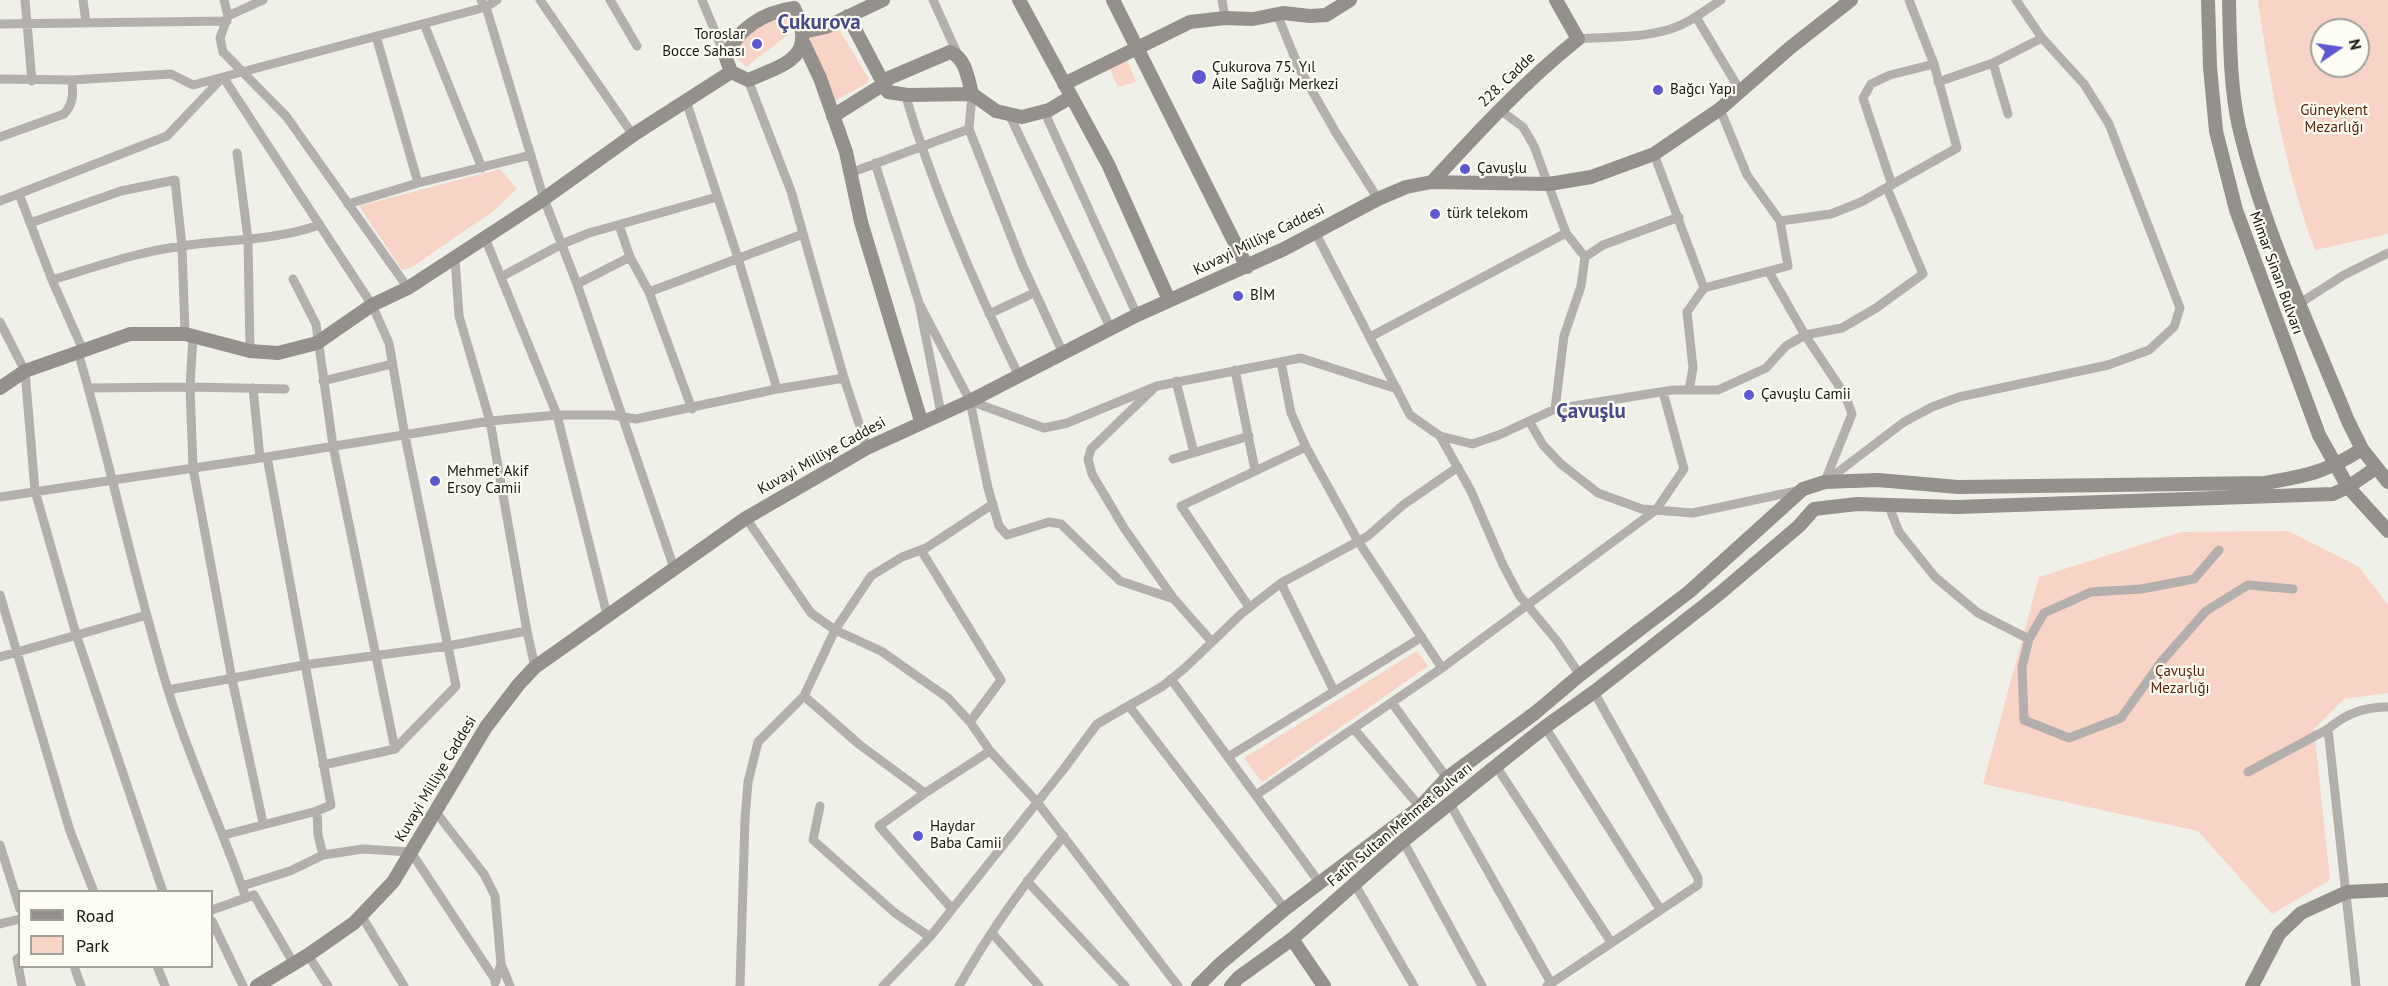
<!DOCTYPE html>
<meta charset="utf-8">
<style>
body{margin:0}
#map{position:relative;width:2388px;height:986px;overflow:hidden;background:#eff0e7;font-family:"PT Sans",sans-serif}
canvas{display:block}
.legend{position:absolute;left:18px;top:890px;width:195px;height:78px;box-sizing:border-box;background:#fdfdf4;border:2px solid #a1a19a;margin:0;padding:8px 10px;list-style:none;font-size:18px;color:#171714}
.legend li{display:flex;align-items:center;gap:12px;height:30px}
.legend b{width:30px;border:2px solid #a1a19a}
.north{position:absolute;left:2310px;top:18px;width:60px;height:60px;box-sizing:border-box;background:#fdfdf4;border:2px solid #a1a19a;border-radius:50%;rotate:77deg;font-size:16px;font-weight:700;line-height:24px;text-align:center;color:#171714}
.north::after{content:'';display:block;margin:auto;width:21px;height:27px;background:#5d58d1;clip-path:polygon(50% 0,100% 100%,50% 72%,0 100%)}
</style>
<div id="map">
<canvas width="2388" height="986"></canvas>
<ul class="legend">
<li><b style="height:8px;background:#94908c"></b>Road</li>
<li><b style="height:16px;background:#f8d4c6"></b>Park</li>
</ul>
<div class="north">N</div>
</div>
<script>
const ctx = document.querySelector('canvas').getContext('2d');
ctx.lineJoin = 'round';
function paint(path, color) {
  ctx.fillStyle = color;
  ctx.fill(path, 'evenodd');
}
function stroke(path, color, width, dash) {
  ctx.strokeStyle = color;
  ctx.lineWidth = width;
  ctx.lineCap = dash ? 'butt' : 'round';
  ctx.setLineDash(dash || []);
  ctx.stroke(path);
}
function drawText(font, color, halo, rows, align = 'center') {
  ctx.font = font + ' "PT Sans",sans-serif';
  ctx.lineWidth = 4.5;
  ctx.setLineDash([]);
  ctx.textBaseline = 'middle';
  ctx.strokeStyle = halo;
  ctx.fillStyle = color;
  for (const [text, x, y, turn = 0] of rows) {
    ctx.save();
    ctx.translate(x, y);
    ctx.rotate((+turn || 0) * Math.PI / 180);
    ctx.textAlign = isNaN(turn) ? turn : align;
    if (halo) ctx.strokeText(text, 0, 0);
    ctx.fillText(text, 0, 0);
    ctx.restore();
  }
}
paint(new Path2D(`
 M2258,0h130v234l-73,16c-30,-81 -45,-165 -57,-250zM2322,30h36v36h-36z
 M787,17l2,17 -43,33 -7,-7 -5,-11 28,-27z
 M833,30l7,1 29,48 -3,5 -37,20 -22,-65z
 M1127,60l9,22 -18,5 -9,-19z
 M500,169l17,20 -25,23 -80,55 -10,3 -43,-64z
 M2289,531l70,36 29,38v88l-44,6 -30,30 16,151 -58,34 -74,-83 -215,-47 56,-207 142,-45z
 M1417,651l11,15 -166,116 -18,-24z`), '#f8d4c6');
stroke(new Path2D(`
 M25,0l7,81
 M83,0l3,22
 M224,0l4,16 -8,22 3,14 63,64 122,172
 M481,0l5,7 58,192 33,85 97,284
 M540,0l93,135
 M610,0l27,46
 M702,0l24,58
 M933,0l25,55
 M1222,0l3,18
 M1277,14l22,54 36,63 43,68
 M228,16l35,-16
 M1696,17l45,75
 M0,24l227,-3
 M424,24l58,144
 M376,36l42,147
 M1578,39c29,-2 61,-1 89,-9 20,-5 37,-19 54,-30
 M1993,63l15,51
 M0,79l72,1 99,-6 22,11 293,-78 11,-7
 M748,80l43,111 53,187 23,70
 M1938,82l55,-19 49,-25
 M905,94c29,98 69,190 114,282
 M972,94l-3,35 53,135 41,89
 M686,101l52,157 39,131
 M1500,110l23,17 11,19 32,87 19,24 -4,29 -17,50 -9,73
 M1044,111l93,204
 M1009,114l102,215
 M0,137l64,-23c10,-11 9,-20 8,-34
 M237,153l11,86 2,112
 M1654,154l50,134
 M875,163l44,140 22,110
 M850,173l119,-44
 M1892,185l-29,-87 8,-14 19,-9 44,-11
 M19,194l33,86 31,70
 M0,201l167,-65 56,-59 149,228 17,38 16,93 51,250 -61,63 -72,16
 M348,204l70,-21 113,-28
 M1780,221l51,-7 30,-12 96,-54 -23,-84 -25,-64
 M30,223l91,-32 54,-11 7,66 3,88
 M619,225l11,32 19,35
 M1315,232l95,183 30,21 31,55 32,74 16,30 38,46 23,34
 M485,238l72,177 50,200
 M1585,257l18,-12 76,-28
 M455,258l4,58 31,105 37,210 8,36
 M1769,272l36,63 40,60 7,19 -27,67
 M501,277l61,-33 27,-11 128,-36
 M293,279l23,45 17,122 62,303
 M52,280c43,-13 85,-28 130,-34 46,-7 92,-5 137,-21
 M577,284l53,-27
 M919,303l51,98 18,87 11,38 8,9 42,-13 12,2 59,57 54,18
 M2300,303l44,-28 44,-22
 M989,314l45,-21
 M0,322l25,49 10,120 41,143 87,258
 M193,336l-3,51 3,81 39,211 31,144
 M1370,337l196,-104
 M78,352c33,112 56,227 90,338 22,71 54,138 78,208
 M1281,362l10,51 15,34 52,94 84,127
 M1235,370l20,100
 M323,381l69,-17
 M1176,381l18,72
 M88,388l102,-1 95,2
 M253,388l7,70
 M1153,389l-62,60 -3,10 4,15 32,54 50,71 38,43
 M1689,390l4,-22 -6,-56 17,-24 84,-22 -8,-45 -33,-46 -27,-66
 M970,401l74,27 23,-5 90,-37 144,-28 96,31
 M692,409l-43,-117 154,-58
 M1529,421l14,24 18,19 37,29 44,16 51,4 108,-23
 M1440,436l32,8 27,-9 56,-26 118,-19h45l48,-22 20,-22 19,-11 37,-7 34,-20 47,-34 -36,-86
 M1173,459l76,-23
 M1825,482l79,-60 28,-15 27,-10 149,-32 41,-15 25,-23 6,-19 -71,-184 -25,-40 -42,-46 -26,-38
 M0,497l267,-40 223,-36 67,-6h55l24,4 141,-30 67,-11
 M1888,504l11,28 36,45 43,36 51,26
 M746,518l65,95 24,17 46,21 67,47 22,24 20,29 47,51 141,184
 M921,550l80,130 -31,42
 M2219,550l-25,29 -53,10 -50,3 -47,21 -15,26 -7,28 2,53 45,18 52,-20 40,-56 45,-51 42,-26 45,4
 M1281,583l53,108
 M0,595l70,236 24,61
 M1249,607l-68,-101 125,-59
 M0,657l147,-42
 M1171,679l148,203
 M168,690l136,-25 144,-19 79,-15
 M804,696l56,49 65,48
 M1392,703l55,75
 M1129,706l156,203
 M1545,727l115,182
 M1354,729l66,78
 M2328,729l28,257
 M1228,757l194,-120
 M1496,766l115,176
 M2248,772l80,-43c19,-16 36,-22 60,-22
 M1256,795l186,-127 214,-158 28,-41 -21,-77
 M1450,804l101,179
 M820,806l-7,34 82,73 35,24
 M317,811l1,24 5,20
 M435,811l49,63 11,22 6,68 -6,19
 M224,835l93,-24 14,-6 -64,-348
 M1403,841l79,145
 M0,845l20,64
 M1027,881l98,105
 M1354,883l60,103
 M242,886l48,-15 33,-16 40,-6 48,3 85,129
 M952,909l-73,-83 46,-33 65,-42
 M212,910l42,-15 40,69
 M361,915l43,71
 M212,921l31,65
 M0,924l20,-5
 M992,933l47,53
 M308,955l20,31
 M20,957l-3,2 5,27
 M501,964l9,22
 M74,966l7,20
 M157,966l8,20
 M740,986l5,-167 3,-37 10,-40 46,-46 31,-66 36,-54 31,-19 24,-9 67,-44
 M883,986l47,-49 133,-167 34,-46 66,-38 23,-19 55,-53 40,-31 87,-47 35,-31 55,-38
 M959,986c30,-53 66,-104 105,-150
 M1547,986l151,-101v-7l-104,-186`), '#b2afac', 9);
stroke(new Path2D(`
 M1019,0l89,164 61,136
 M1113,0l134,267
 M2208,0l2,67 6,64 20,79 83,225 29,52 40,44
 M2229,0c1,42 1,86 10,127 24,101 70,198 109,294l14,28 26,33
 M794,8c24,48 -7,56 -46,72l-17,-8 -5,-14c10,-29 38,-46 68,-50z
 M848,16l40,76 20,3 64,-1 24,17 26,6 27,-7 22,-13
 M803,32l23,-5 57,-27
 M804,44l16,34 26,74 15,70 60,199
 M1064,84l126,-62 35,-4 28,1 30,-6 27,3 16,-1 24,-15
 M833,116l51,-32 5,-6 61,-26c16,6 18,27 22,42
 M1432,182c46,-50 93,-101 146,-143l-22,-39
 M0,388l25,-17 105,-37h55l65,17 28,2 39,-10 55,-38 36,-17 130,-85 98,-70 95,-61
 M1292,939l32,47
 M257,986l51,-31 46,-32 39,-41 93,-155 33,-43 16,-17 211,-149 121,-70 103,-47 167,-86 147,-66 94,-50 28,-12 26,-5 117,2 42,-7 63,-23 66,-45 71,-62 60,-47
 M1198,986l22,-22 65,-55 135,-102 27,-29 88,-65 45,-38 109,-83 114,-103 22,-7 53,-2 80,7 307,-4c41,-7 62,-11 97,-34
 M1231,986l7,-8 54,-39 111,-98 93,-75 49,-39 49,-35 125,-98 80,-68 15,-17 43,-5 100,3 376,-13 15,-7 28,-19
 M2252,986l27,-52 22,-21 46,-21 41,-2`), '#94908c', 14);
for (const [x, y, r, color] of [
 [757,44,6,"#5d58d1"],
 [1199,77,8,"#5d58d1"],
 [1658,90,6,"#5d58d1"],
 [1465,169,6,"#5d58d1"],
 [1435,214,6,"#5d58d1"],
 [1238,296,6,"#5d58d1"],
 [1749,395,6,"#5d58d1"],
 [435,481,6,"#5d58d1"],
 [918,836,6,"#5d58d1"]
]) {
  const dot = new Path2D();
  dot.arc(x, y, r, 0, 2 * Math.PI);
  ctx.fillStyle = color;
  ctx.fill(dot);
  stroke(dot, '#fdfdf4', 2);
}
drawText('15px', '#171714', '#fdfdf4', [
 ["Toroslar",745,35,"right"],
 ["Bocce Sahası",745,52,"right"],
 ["Çukurova 75. Yıl",1212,68],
 ["Aile Sağlığı Merkezi",1212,85],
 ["Bağcı Yapı",1670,90],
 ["Çavuşlu",1477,169],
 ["türk telekom",1447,214],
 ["BİM",1250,296],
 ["Çavuşlu Camii",1761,395],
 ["Mehmet Akif",447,472],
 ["Ersoy Camii",447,489],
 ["Haydar",930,827],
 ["Baba Camii",930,844]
], 'left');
drawText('15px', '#171714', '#fdfdf4', [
 ["228. Cadde",1507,80,-44],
 ["Kuvayi Milliye Caddesi",1259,240,-26],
 ["Mimar Sinan Bulvarı",2276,273,70],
 ["Kuvayi Milliye Caddesi",822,456,-29],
 ["Kuvayi Milliye Caddesi",436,779,-59],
 ["Fatih Sultan Mehmet Bulvarı",1400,825,-40]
]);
drawText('15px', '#5a1f03', '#fdfdf4', [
 ["Güneykent",2334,111],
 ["Mezarlığı",2334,128],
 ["Çavuşlu",2180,672],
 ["Mezarlığı",2180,689]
]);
drawText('bold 21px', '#484a88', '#fdfdf4', [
 ["Çukurova",819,23],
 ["Çavuşlu",1591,412]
]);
</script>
